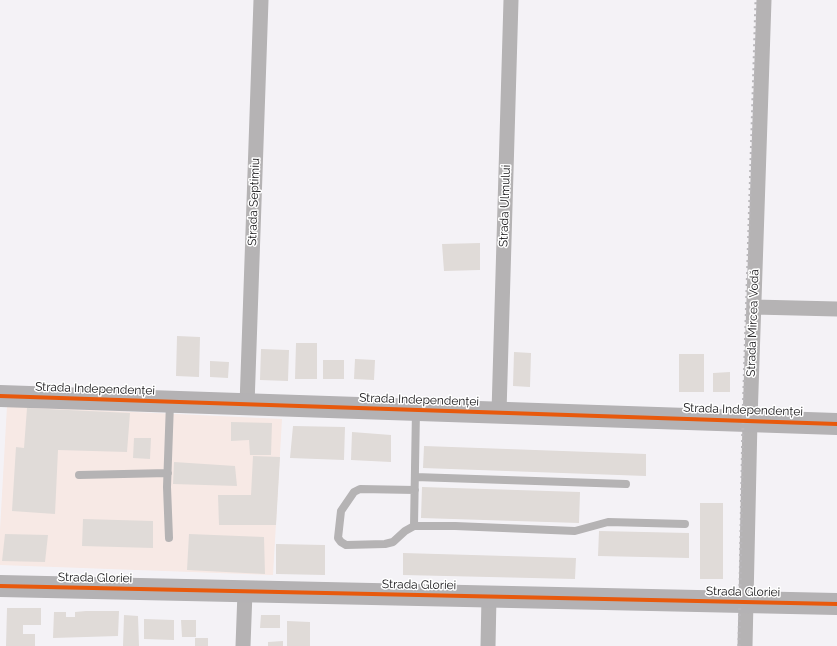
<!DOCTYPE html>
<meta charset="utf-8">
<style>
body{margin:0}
canvas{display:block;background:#f4f2f6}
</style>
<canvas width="837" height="646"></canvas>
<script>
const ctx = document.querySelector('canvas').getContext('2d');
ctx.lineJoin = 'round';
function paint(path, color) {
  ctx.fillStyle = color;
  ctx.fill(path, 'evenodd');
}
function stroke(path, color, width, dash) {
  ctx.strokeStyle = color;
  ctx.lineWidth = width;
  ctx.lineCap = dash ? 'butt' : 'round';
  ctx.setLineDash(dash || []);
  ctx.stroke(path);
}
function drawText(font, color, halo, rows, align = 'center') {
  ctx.font = font + ' Raleway,sans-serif';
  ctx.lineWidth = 3;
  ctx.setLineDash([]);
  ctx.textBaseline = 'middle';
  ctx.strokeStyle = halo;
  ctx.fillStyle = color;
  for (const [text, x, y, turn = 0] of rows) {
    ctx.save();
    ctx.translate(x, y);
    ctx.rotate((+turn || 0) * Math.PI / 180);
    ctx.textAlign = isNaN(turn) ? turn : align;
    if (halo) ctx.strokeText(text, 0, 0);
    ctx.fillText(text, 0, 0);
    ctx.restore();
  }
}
paint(new Path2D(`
 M7,406l275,13 -9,156 -273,-10v-35z`), '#f7e9e5');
paint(new Path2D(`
 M480,243v27l-36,1 -2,-27z
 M177,336l23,1 -1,40 -23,-1z
 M296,343h21v36h-22z
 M261,349l28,1 -1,31 -28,-1z
 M514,352l17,1 -1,34 -17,-1z
 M679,354h25v38h-25z
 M355,359l20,1 -1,20 -20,-1z
 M323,360h21v19h-21z
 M210,361l19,1 -1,16 -18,-1z
 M730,372v20h-17v-19z
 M27,408l103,5 -3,39 -69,-2 -3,64 -43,-3 4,-64 8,1z
 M231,422l41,1 -1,32h-21l-1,-15 -18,1z
 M293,426l52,1 -1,33 -54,-2z
 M352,432l39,3v27l-40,-2z
 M134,438h17l-1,21 -17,-1z
 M424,446l222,8v22l-223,-8z
 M253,456l27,1 -4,68h-57l-1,-30h33z
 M174,462l61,4 2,20 -64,-2z
 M422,487l158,5 -1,31 -158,-5z
 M700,503h23v76h-23z
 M83,519l70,2v27l-71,-2z
 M599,531l90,2v25l-91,-2z
 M5,534l43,1 -3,27 -43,-1z
 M189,534l75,3 1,37 -78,-4z
 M276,544l49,1v30l-49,-1z
 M403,553l173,5 -1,21 -172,-4z
 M7,608h34v17h-18v9h12v12h-29z
 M86,611h33l-1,25 -65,2 1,-26h12v5h9v-5z
 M124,615l14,1 1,30h-16z
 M261,615h19v13h-20z
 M144,619l30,1v20l-30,-1z
 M181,620h15v17h-14z
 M287,621l23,1v24h-23z
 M195,638h13v8h-13z
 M283,641v5h-15v-4z`), '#e0dbd8');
stroke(new Path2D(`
 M79,475l89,-2
 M415,477l211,7
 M415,490l-55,-1 -6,3 -13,19 -3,27 3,4 5,3 39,-1 8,-2 12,-11 9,-5h41l120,5 33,-9 77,2
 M414,526l2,-116
 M169,538l-2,-51 3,-84`), '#b5b3b4', 8);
stroke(new Path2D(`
 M754,307l83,2
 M247,405l14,-405
 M499,412l12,-412
 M243,646l2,-54
 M488,646l1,-49
 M745,646l5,-226 14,-420`), '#b5b3b4', 15);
stroke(new Path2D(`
 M0,396l837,28
 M0,586l837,18`), '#b4b2b4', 22);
stroke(new Path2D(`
 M739,646l4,-226 13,-420`), '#b9b7ba', 3, [2, 4]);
stroke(new Path2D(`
 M0,396l837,28
 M0,586l837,18`), '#e8590c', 4);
drawText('12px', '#151416', '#fff', [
 ["Strada Septimiu",254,202,-88],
 ["Strada Ulmului",505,206,-88],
 ["Strada Mircea Vodă",753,323,-88],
 ["Strada Independenței",95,389,2],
 ["Strada Independenței",419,400,2],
 ["Strada Independenței",743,410,2],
 ["Strada Gloriei",95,578,1],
 ["Strada Gloriei",419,585,1],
 ["Strada Gloriei",743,592,1]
]);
</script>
